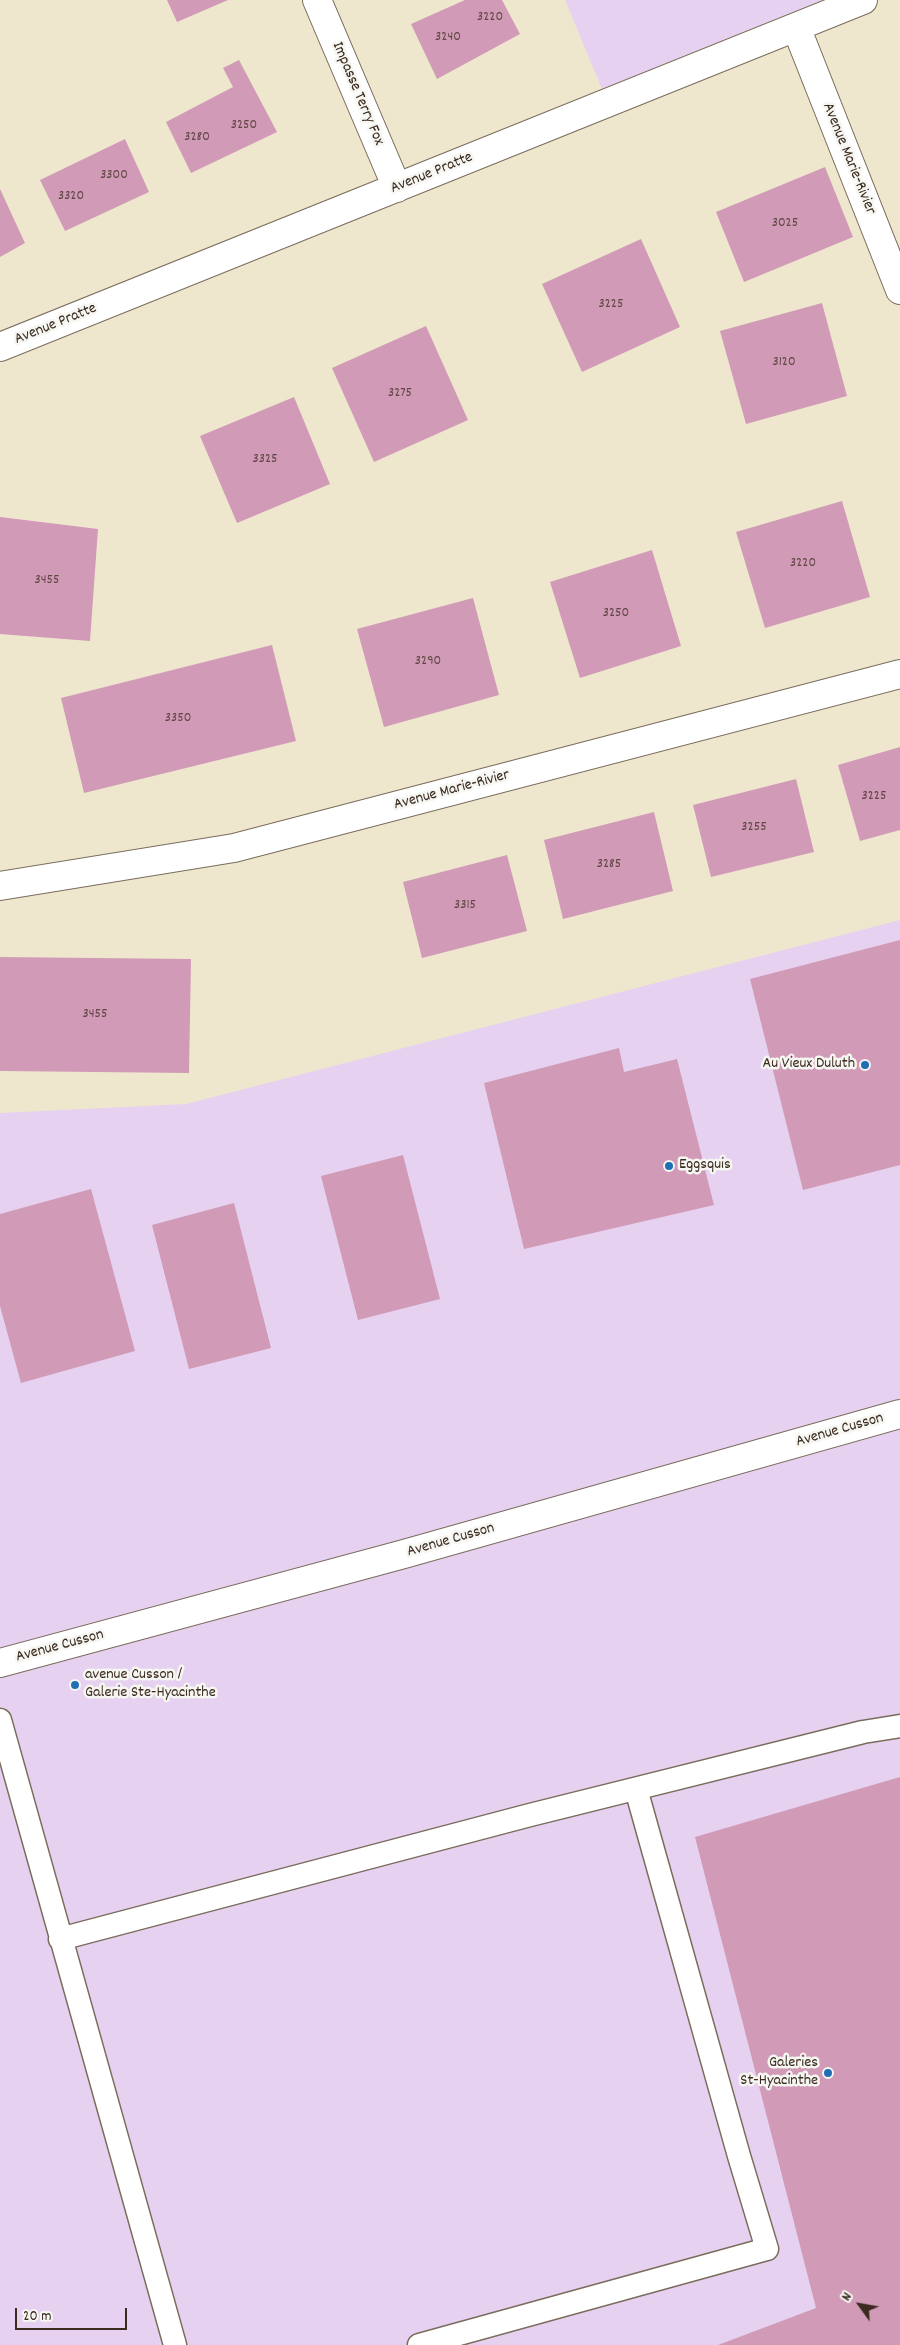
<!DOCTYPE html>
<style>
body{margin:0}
#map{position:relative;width:900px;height:2345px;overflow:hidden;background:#eee7ce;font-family:Dekko,sans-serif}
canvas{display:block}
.north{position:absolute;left:835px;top:2280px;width:50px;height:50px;-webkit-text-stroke:4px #f6f6f2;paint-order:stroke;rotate:302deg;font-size:14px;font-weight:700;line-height:20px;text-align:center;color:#3b2a1e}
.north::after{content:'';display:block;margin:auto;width:18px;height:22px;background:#3b2a1e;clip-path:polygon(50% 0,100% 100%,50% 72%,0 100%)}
.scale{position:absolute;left:15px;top:2308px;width:112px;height:22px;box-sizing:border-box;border:2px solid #3b2a1e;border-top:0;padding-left:6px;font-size:15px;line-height:18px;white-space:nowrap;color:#3b2a1e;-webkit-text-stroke:4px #f6f6f2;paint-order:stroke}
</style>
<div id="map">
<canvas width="900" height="2345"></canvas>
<div class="north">N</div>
<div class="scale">20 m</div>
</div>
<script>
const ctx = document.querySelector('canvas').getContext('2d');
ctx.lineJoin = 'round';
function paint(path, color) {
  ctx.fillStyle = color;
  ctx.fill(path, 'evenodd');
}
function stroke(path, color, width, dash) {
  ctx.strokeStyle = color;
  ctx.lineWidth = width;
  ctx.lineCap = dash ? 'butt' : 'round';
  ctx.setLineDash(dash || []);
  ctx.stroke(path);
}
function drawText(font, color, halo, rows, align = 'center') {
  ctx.font = font + ' Dekko,sans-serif';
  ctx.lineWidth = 5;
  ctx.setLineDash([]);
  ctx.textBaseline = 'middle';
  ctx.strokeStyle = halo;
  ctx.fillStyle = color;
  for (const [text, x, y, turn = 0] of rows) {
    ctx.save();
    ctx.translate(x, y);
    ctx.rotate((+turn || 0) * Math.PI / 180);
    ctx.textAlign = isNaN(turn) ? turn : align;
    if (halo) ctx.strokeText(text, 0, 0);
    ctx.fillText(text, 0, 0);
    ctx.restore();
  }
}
paint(new Path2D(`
 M565,0h259l-222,89z
 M900,920v1425h-900v-1232l186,-9z`), '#e6d2f0');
paint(new Path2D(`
 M167,0h61l-51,22z
 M465,0h37l18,34 -83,45 -26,-55z
 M239,60l38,72 -86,41 -25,-51 67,-35 -10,-19z
 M125,139l24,53 -84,39 -25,-51z
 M825,167l28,70 -109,45 -28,-70z
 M0,189l25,54 -25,14z
 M641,239l39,88 -98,45 -40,-88z
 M822,303l25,93 -101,28 -26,-93z
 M426,326l42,94 -94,42 -42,-94z
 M294,397l36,87 -93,39 -37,-87z
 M842,501l28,96 -105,31 -29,-96z
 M0,517l98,12 -8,112 -90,-7z
 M652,550l29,96 -101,32 -30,-96z
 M473,598l26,97 -115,32 -27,-98z
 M272,645l24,96 -212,52 -23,-95z
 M900,747v83l-40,11 -22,-76z
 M796,779l18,73 -103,25 -18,-72z
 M654,812l19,79 -110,28 -19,-79z
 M507,855l20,76 -105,27 -19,-76z
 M900,940v225l-97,25 -53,-211z
 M0,957l191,2 -2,114 -189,-2z
 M619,1048l5,24 53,-13 37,146 -190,44 -40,-166z
 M403,1155l37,144 -82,21 -37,-144z
 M91,1189l44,162 -114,32 -21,-77v-92z
 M234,1203l37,145 -82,21 -37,-144z
 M900,1777v568h-182l98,-37 -121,-471z`), '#d19ab7');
const service = new Path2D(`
 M0,1720l175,625
 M60,1939l470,-124 333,-83 37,-6
 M419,2345l348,-96 -28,-93 -103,-367`);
const minor = new Path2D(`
 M317,0l80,188
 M796,27l104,263
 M0,347l863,-347
 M0,886l234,-38 666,-174`);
const tertiary = new Path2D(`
 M0,1663l404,-109 496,-140`);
stroke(service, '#7a6c5c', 25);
stroke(minor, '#7a6c5c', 30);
stroke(tertiary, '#7a6c5c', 30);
stroke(service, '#fff', 22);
stroke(minor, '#fff', 28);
stroke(tertiary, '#fff', 28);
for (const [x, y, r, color] of [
 [865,1065,5,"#1f6fb2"],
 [669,1166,5,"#1f6fb2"],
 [75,1685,5,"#1f6fb2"],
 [828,2073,5,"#1f6fb2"]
]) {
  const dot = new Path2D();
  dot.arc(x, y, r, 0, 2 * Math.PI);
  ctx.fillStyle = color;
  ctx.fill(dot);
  stroke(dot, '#f6f6f2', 2);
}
drawText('14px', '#604644', null, [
 ["3220",490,18],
 ["3240",448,38],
 ["3250",244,126],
 ["3280",197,138],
 ["3300",114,176],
 ["3320",71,197],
 ["3025",785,224],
 ["3225",611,305],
 ["3120",784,363],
 ["3275",400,394],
 ["3325",265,460],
 ["3220",803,564],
 ["3455",47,581],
 ["3250",616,614],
 ["3290",428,662],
 ["3350",178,719],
 ["3225",874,797],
 ["3255",754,828],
 ["3285",609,865],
 ["3315",465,906],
 ["3455",95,1015]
]);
drawText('16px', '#3b2a1e', '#f6f6f2', [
 ["Impasse Terry Fox",357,94,67],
 ["Avenue Marie-Rivier",848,159,68],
 ["Avenue Pratte",432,174,-22],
 ["Avenue Pratte",56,325,-22],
 ["Avenue Marie-Rivier",452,791,-15],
 ["Avenue Cusson",840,1431,-16],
 ["Avenue Cusson",451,1541,-16],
 ["Avenue Cusson",60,1647,-15]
]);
drawText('16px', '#3b2a1e', '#f6f6f2', [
 ["Au Vieux Duluth",855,1065],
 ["Eggsquis",679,1166,"left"],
 ["avenue Cusson /",85,1676,"left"],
 ["Galerie Ste-Hyacinthe",85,1694,"left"],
 ["Galeries",818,2064],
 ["St-Hyacinthe",818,2082]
], 'right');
</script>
